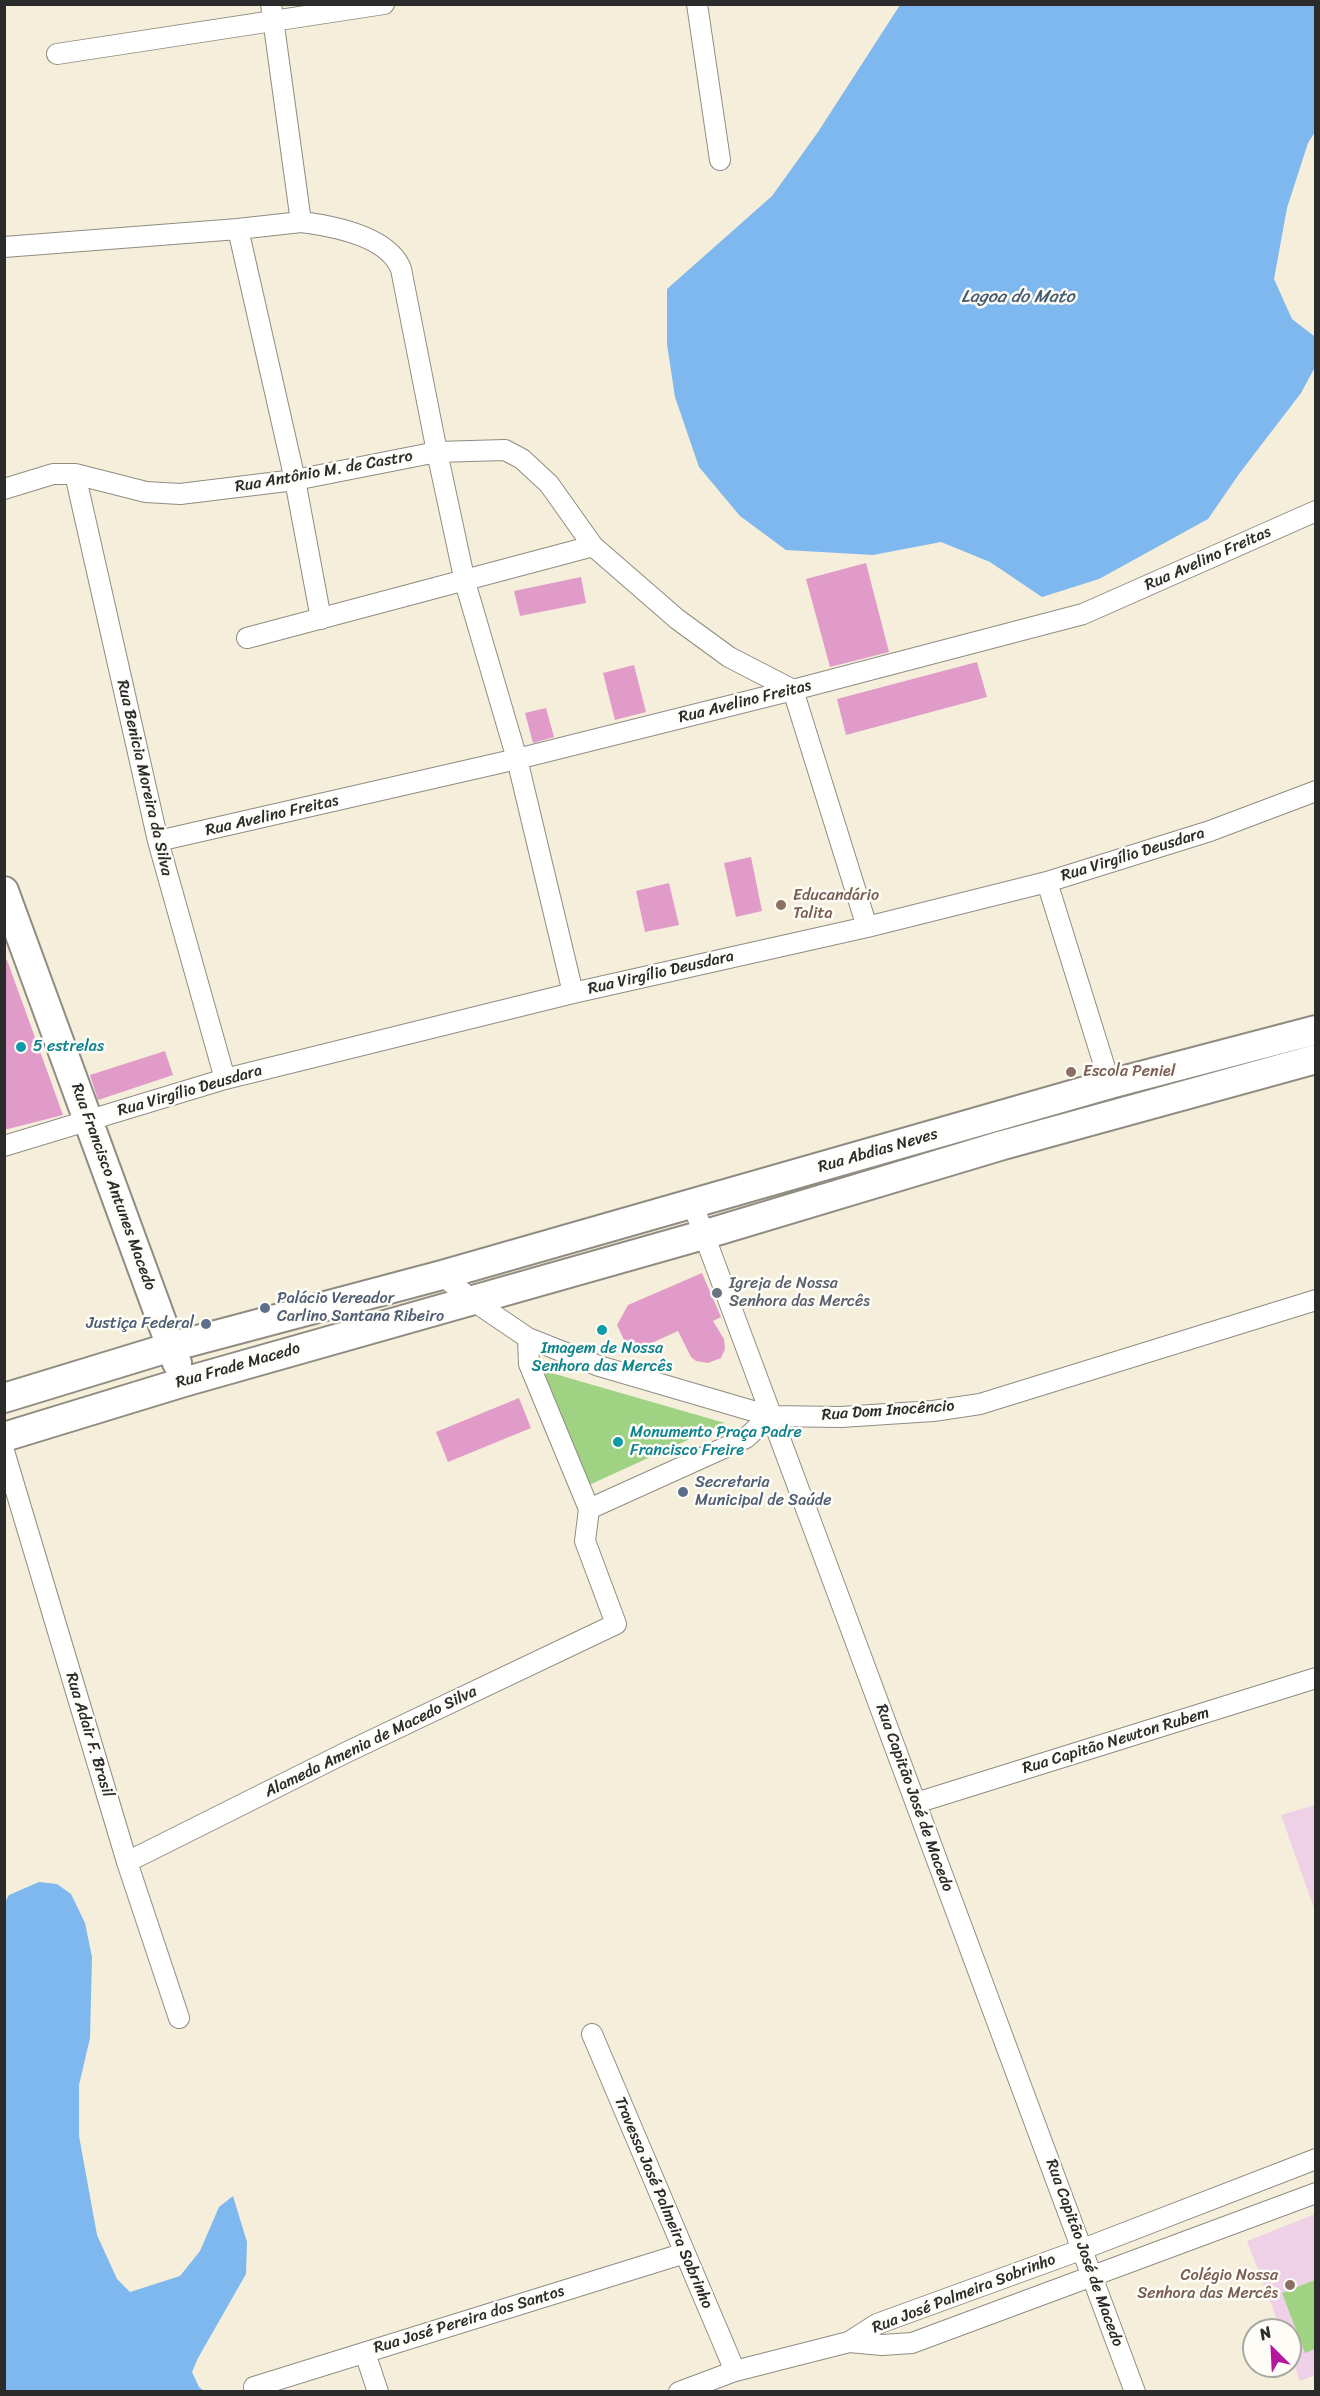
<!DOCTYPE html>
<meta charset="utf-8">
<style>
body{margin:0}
#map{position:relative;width:1320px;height:2396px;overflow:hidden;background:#f5eeda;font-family:Sriracha,sans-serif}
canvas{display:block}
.frame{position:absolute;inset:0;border:6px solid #2b2b2b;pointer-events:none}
.north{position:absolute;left:1242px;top:2318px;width:60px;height:60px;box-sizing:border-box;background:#fdfcf7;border:2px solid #a9a8a5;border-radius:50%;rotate:336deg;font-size:16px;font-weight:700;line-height:24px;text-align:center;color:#2b2b2b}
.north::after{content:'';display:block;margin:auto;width:21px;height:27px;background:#b5179e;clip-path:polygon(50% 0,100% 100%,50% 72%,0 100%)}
</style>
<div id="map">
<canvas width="1320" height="2396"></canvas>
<div class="frame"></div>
<div class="north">N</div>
</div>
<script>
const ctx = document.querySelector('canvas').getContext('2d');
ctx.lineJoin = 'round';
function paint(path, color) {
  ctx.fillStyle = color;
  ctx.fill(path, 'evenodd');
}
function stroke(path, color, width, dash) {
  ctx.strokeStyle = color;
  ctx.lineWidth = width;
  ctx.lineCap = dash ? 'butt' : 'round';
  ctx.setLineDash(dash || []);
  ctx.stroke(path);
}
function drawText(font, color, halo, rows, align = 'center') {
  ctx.font = font + ' Sriracha,sans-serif';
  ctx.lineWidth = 5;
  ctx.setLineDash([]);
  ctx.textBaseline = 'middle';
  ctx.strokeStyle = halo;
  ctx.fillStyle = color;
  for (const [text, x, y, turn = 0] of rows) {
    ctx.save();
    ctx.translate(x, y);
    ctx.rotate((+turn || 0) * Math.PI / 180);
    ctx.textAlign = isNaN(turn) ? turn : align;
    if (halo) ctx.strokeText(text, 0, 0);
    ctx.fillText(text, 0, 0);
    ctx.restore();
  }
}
paint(new Path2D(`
 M1315,1805h1l-1,106 -34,-96z
 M1315,2214v161l-15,6 -10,-26v-25h-9l-34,-89z`), '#eed0e7');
paint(new Path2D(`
 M541,1370l184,53 -136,62z
 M1315,2280v69l-10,4 -23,-60z`), '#9fd383');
paint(new Path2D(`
 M900,5h415v127l-7,11 -21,65 -13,71 18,40 22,17 1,31 -14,26 -62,81 -31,45 -109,60 -57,18 -52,-35 -49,-20 -68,13 -87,-5 -46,-34 -41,-49 -24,-70 -8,-53v-55l105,-93 46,-64z
 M39,1882l18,2 14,10 14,29 7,34 -2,81 -11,47v51l18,99 20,44 13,13 50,-16 20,-25 19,-44 14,-11 14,46 -1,32 -48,84 -6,14 7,15 5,4h-199v-489l4,-7z`), '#7fb7ef');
paint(new Path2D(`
 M866,563l23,89 -59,15 -24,-88z
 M581,577l5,26 -66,13 -6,-25z
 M977,662l10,35 -141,38 -9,-36z
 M634,665l12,47 -31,8 -12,-47z
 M546,708l8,29 -21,6 -8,-30z
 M751,857l11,54 -26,6 -12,-54z
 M669,883l10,42 -34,7 -9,-41z
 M4,960h3l56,155 -59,15z
 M165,1051l8,24 -75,25 -8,-25z
 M702,1273l19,44 -8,4 11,18 1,10 -4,9 -13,5 -12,-2 -5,-4 -13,-26 -35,16 -18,-5 -8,-17 11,-20z
 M519,1398l12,30 -83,34 -12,-30z`), '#e09bc9');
const street = new Path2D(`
 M271,4l30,218 -63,7 57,251 26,139
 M697,4l23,156
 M57,54l327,-50
 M301,222c32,4 87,14 100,47l36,183 28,130 52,177 56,234
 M4,247l234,-18
 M75,474l83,367 67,238
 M4,489l49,-15h22l71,18 34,2 115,-14 142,-28 68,-2 17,9 27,25 44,62 84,73 52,38 64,33 74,237
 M247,638l346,-92
 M158,841l359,-82 276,-69 290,-76 233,-103
 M1047,882l63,202
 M4,1146l221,-67 348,-86 294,-66 180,-45 163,-51 106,-40
 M693,1205l442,1187
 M442,1275l30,25 56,38 71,28 171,50 71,1 92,-6 47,-7 336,-104
 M4,1451l123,411 52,156
 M589,1509l157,-71 24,-22
 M916,1803l400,-125
 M127,1862l218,-109 271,-129 -31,-83 4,-32 -60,-145 -1,-26
 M592,2034l143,337
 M849,2342l33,3 30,-2 404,-150
 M365,2353l13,39
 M254,2387l431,-134
 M679,2392l56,-21 114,-29 28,-18 206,-75 233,-90`);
const secondary = new Path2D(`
 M4,891l173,472
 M4,1398l167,-51 271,-72 668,-191 206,-54
 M4,1437l180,-55 519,-147 300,-90 313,-86`);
stroke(street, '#908c82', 22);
stroke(secondary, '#908c82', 32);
stroke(street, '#fff', 20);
stroke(secondary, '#fff', 28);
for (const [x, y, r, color] of [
 [781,905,6,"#8d6e63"],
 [21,1047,6,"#0f9aa8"],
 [1071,1072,6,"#8d6e63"],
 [717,1293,6,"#6b7280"],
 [265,1308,6,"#5c6f8a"],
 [206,1324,6,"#5c6f8a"],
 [602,1330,6,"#0f9aa8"],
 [618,1442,6,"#0f9aa8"],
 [683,1492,6,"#5c6f8a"],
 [1290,2285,6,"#8d6e63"]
]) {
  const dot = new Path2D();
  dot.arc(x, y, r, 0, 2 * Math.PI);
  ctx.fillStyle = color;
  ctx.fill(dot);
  stroke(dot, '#fdfcf7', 2);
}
drawText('16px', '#2b2b2b', '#fdfcf7', [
 ["Rua Antônio M. de Castro",324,472,-10],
 ["Rua Avelino Freitas",1208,559,-24],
 ["Rua Avelino Freitas",745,702,-14],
 ["Rua Benicia Moreira da Silva",144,778,77],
 ["Rua Avelino Freitas",272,816,-13],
 ["Rua Virgílio Deusdara",1133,855,-17],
 ["Rua Virgílio Deusdara",661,973,-13],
 ["Rua Virgílio Deusdara",190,1091,-16],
 ["Rua Abdias Neves",878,1151,-16],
 ["Rua Francisco Antunes Macedo",113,1187,70],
 ["Rua Frade Macedo",238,1366,-16],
 ["Rua Dom Inocêncio",888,1411,-4],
 ["Rua Adair F. Brasil",89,1735,73],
 ["Rua Capitão Newton Rubem",1116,1741,-17],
 ["Alameda Amenia de Macedo Silva",371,1742,-26],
 ["Rua Capitão José de Macedo",914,1798,70],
 ["Travessa José Palmeira Sobrinho",663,2203,67],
 ["Rua Capitão José de Macedo",1084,2253,70],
 ["Rua José Palmeira Sobrinho",964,2294,-21],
 ["Rua José Pereira dos Santos",469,2320,-17]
]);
drawText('16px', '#785e54', '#fdfcf7', [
 ["Educandário",793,896],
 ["Talita",793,914],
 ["Escola Peniel",1083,1072],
 ["Colégio Nossa",1278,2276,"right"],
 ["Senhora das Mercês",1278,2294,"right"]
], 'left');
drawText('16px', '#0d838f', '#fdfcf7', [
 ["5 estrelas",33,1047],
 ["Imagem de Nossa",602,1349,"center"],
 ["Senhora das Mercês",602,1367,"center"],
 ["Monumento Praça Padre",630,1433],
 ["Francisco Freire",630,1451]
], 'left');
drawText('16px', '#5b616d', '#fdfcf7', [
 ["Igreja de Nossa",729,1284],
 ["Senhora das Mercês",729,1302]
], 'left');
drawText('16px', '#4e5e75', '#fdfcf7', [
 ["Palácio Vereador",277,1299],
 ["Carlino Santana Ribeiro",277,1317],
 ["Justiça Federal",194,1324,"right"],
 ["Secretaria",695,1483],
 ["Municipal de Saúde",695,1501]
], 'left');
drawText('italic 18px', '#485c70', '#fdfcf7', [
 ["Lagoa do Mato",1018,297]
]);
</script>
